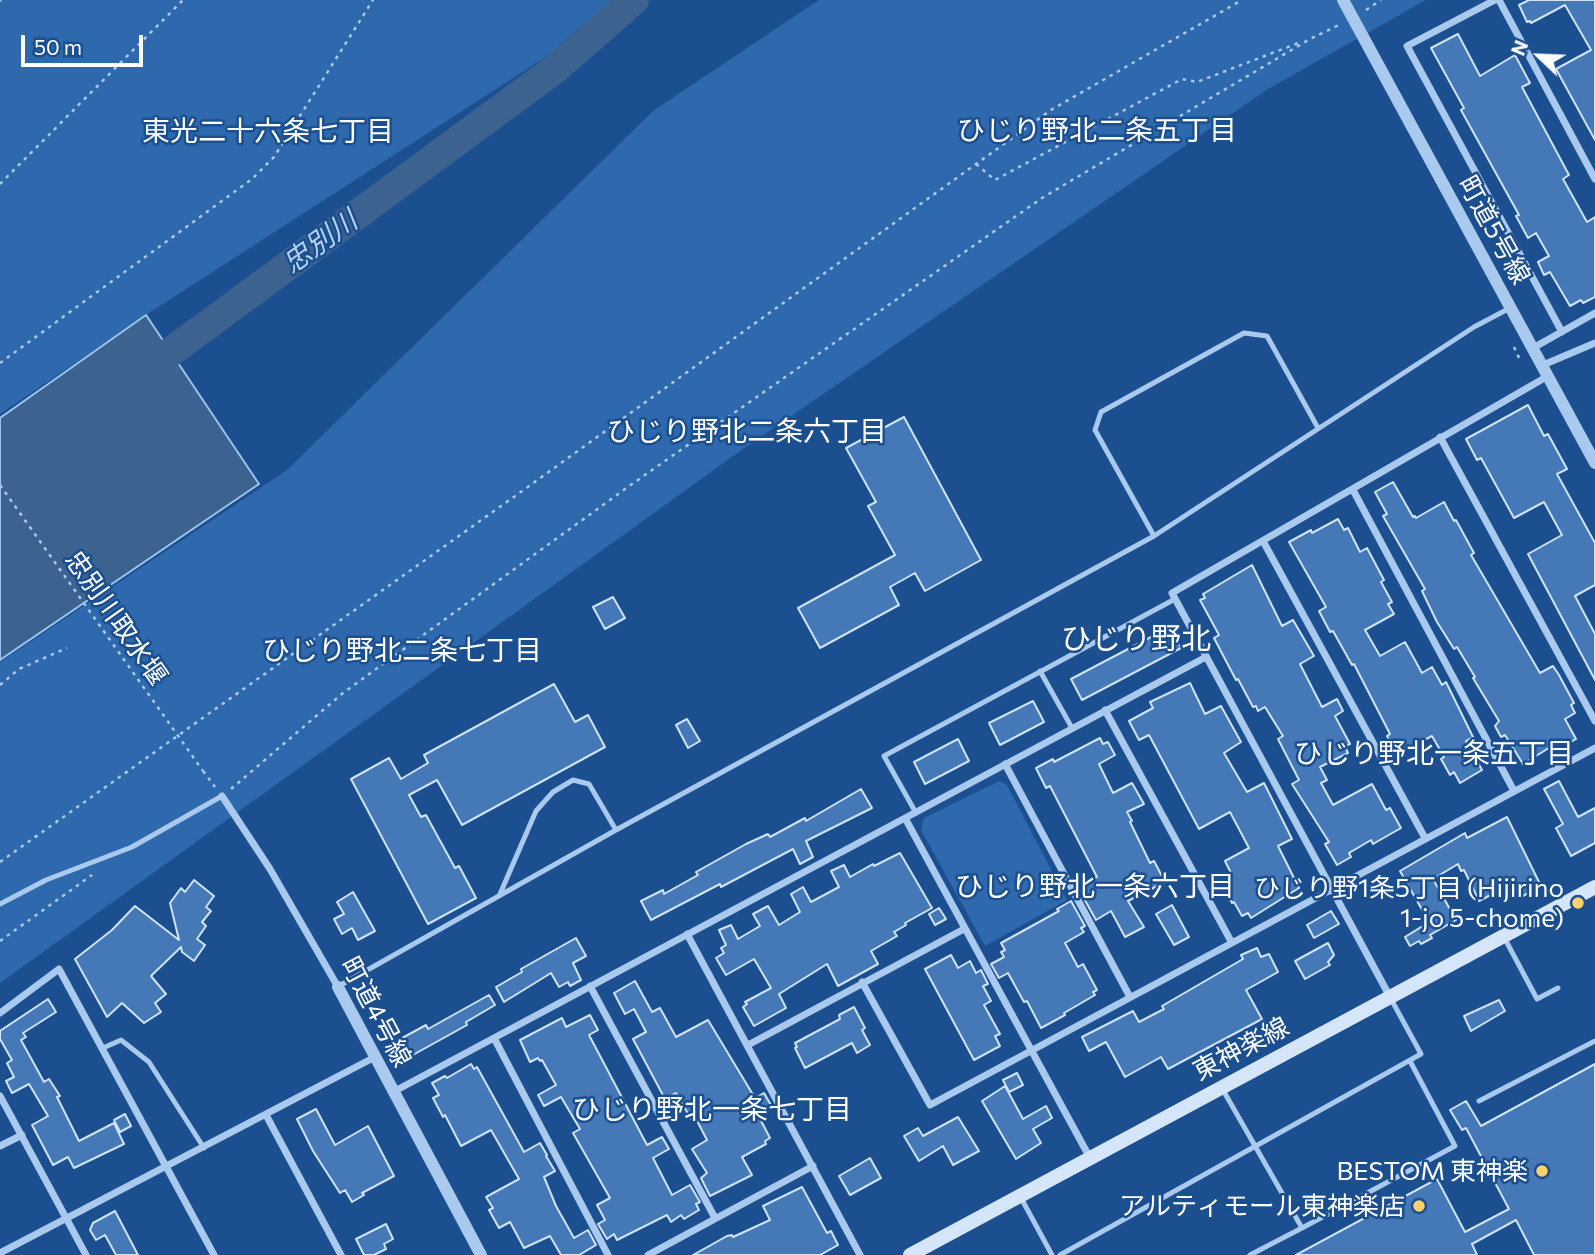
<!DOCTYPE html>
<meta charset="utf-8">
<style>
body{margin:0}
#map{position:relative;width:1595px;height:1255px;overflow:hidden;background:#1b4f8f;font-family:Commissioner,sans-serif}
canvas{display:block}
.north{position:absolute;left:1504px;top:21px;width:70px;height:70px;-webkit-text-stroke:5px #1b4f8f;paint-order:stroke;rotate:293deg;font-size:19px;font-weight:700;line-height:28px;text-align:center;color:#fff}
.north::after{content:'';display:block;margin:auto;width:24px;height:32px;background:#fff;clip-path:polygon(50% 0,100% 100%,50% 72%,0 100%)}
.scale{position:absolute;left:21px;top:35px;width:122px;height:32px;box-sizing:border-box;border:4px solid #fff;border-top:0;padding-left:9px;font-size:21px;line-height:24px;white-space:nowrap;color:#fff;-webkit-text-stroke:5px #1b4f8f;paint-order:stroke}
</style>
<div id="map">
<canvas width="1595" height="1255"></canvas>
<div class="north">N</div>
<div class="scale">50 m</div>
</div>
<script>
const ctx = document.querySelector('canvas').getContext('2d');
ctx.lineJoin = 'round';
function paint(path, color) {
  ctx.fillStyle = color;
  ctx.fill(path, 'evenodd');
}
function stroke(path, color, width, dash) {
  ctx.strokeStyle = color;
  ctx.lineWidth = width;
  ctx.lineCap = dash ? 'butt' : 'round';
  ctx.setLineDash(dash || []);
  ctx.stroke(path);
}
function drawText(font, color, halo, rows, align = 'center') {
  ctx.font = font + ' Commissioner,"Noto Sans JP",sans-serif';
  ctx.lineWidth = 5;
  ctx.setLineDash([]);
  ctx.textBaseline = 'middle';
  ctx.strokeStyle = halo;
  ctx.fillStyle = color;
  for (const [text, x, y, turn = 0] of rows) {
    ctx.save();
    ctx.translate(x, y);
    ctx.rotate((+turn || 0) * Math.PI / 180);
    ctx.textAlign = isNaN(turn) ? turn : align;
    if (halo) ctx.strokeText(text, 0, 0);
    ctx.fillText(text, 0, 0);
    ctx.restore();
  }
}
paint(new Path2D(`
 M0,0h634l-488,315 -146,99z
 M819,0h607l-158,89 -525,360 -743,534v-321l287,-192 366,-359z
 M999,781l8,4 60,115 -82,46 -64,-116 3,-12z`), '#2e69ad');
const water = new Path2D(`
 M146,315l113,169 -259,176v-242z`);
paint(water, '#3c6290');
stroke(water, '#9cc4f0', 2);
stroke(new Path2D(`
 M138,376l417,-307 79,-69`), '#3c6290', 30);
const building = new Path2D(`
 M1529,0h66v140l-39,-71 35,-19 -26,-45 -34,18 -1,-2 -3,1 -8,-17z
 M1458,34l22,42 35,-21 15,28 -8,4 47,88 -6,4 24,43 8,-5v80l-12,6 -2,-3 -11,6 -20,-34 -6,3 -6,-13 11,-6 -13,-23 -8,5 -12,-22 3,-1 -58,-105 3,-2 -33,-60z
 M1528,405l16,31 4,-2 19,35 -10,5 38,69v42l-20,11 20,38v46l-67,-126 34,-19 -18,-33 -30,16 -33,-60 -4,2 -11,-21z
 M904,417l77,143 -56,31 -10,-18 -25,14 9,18 -79,43 -22,-40 97,-53 -27,-49 8,-4 -30,-54z
 M1393,482l20,35 2,-1 1,2 28,-16 10,19 2,-1 18,33 -3,2 69,118 13,-7 6,9 15,28 -3,2 4,8 -10,6 11,20 -16,9 -3,-5 -34,21 -18,-29 -4,2 -6,-11 4,-5 -26,-43 2,-1 -18,-30 -3,2 -17,-27 -15,-31 3,-2 -42,-73 4,-2 -12,-22z
 M1338,519l6,11 4,-2 12,24 7,-4 17,32 -3,2 11,20 -4,2 6,10 -29,16 15,26 25,-14 17,31 10,-6 10,18 4,-3 27,55 -7,4 16,29 -22,13 -6,-11 -4,3 -9,-16 3,-2 -12,-21 -35,18 -10,-18 3,-2 -36,-70 -2,1 -19,-34 -3,1 -11,-21 7,-4 -37,-65 22,-12 1,3z
 M1252,565l30,61 11,-6 21,36 -14,8 22,43 15,-8 6,12 -8,5 15,28 -5,2 3,7 -28,14 7,13 -6,3 12,22 39,-21 14,26 4,-2 11,20 -28,16 -2,-4 -22,13 2,4 -14,8 -12,-21 4,-2 -37,-58 7,-4 -21,-41 5,-3 -18,-29 -7,4 -2,-5 -3,1 -15,-28 -2,1 -22,-42 5,-3 -19,-35 5,-2 -2,-4z
 M613,597l12,21 -20,11 -12,-22z
 M1170,627l11,21 -99,52 -11,-21z
 M1190,683l15,31 16,-8 20,36 -17,11 23,39 17,-9 28,56 -14,7 21,42 -48,30 -3,-5 -6,3 -8,-14 -2,1 -11,-20v-5l10,-5 -6,-12 24,-13 -19,-36 -31,17 -50,-94 -10,5 -10,-19 24,-13 -3,-6z
 M554,684l21,38 13,-7 17,32 -143,78 -25,-45 -28,15 12,22 5,-2 29,53 4,-2 17,32 -48,26 -77,-145 38,-21 12,21 27,-16 -4,-8z
 M1033,701l11,21 -44,23 -11,-22z
 M687,719l13,22 -12,7 -12,-23z
 M1100,738l3,6 5,-2 7,13 -16,9 14,29 19,-10 12,21 -17,8 5,9 -2,1 20,41 4,-2 11,21 -37,19 16,26 -19,10 -14,-26 -15,9 -14,-25 4,-2 -4,-7 15,-9 -47,-91 -4,2 -10,-20 17,-9 1,3z
 M958,739l11,22 -44,23 -11,-22z
 M1559,781l19,36 17,-9v35l-24,13 -15,-28 7,-4 -19,-35z
 M861,789l11,19 -66,33 7,16 -13,7 -7,-15 -72,38 -1,-3 -69,36 -10,-19 22,-11 1,4 34,-19 -2,-3 50,-28 22,-10 2,3 35,-19 1,3z
 M1507,817l34,69 -20,11 -7,-14 -35,18 -15,-31 -3,1 -3,-7 -25,15 23,41 -26,15 2,3 -11,6 -2,-3 -9,5 -5,-9 24,-15 -29,-51 65,-38 2,5z
 M900,853l32,55 -27,15 1,2 -12,7 3,4 -26,15 7,13 -40,22 -11,-22 -48,30 7,14 -32,18 -11,-19 4,-3 -2,-2 26,-14 -17,-29 -28,16 -10,-17 8,-5 -3,-5 5,-3 -7,-15 12,-5 7,14 22,-13 -7,-12 15,-8 11,19 21,-13 -9,-18 12,-7 8,15 28,-15 -8,-16 13,-6 6,12 23,-13 1,2z
 M194,880l20,16 -8,11 5,4 -9,11 4,4 -9,13 8,6 -11,16 -12,-9 -1,-5 -30,29 15,18 -11,9 6,9 -17,11 -22,-20 -15,14 -32,-58 37,-29 23,-24 44,34 -9,-37 11,-15 4,4z
 M353,892l22,39 -17,9 -6,-12 -10,6 -8,-15 10,-5 -7,-12z
 M1071,901l14,25 -4,2 3,4 -19,11 13,24 5,-3 14,26 -4,2 2,3 -31,18 1,2 -24,13 -14,-27 -3,1 -16,-29 -9,5 -8,-14 13,-7 -3,-5 4,-2 -4,-7 58,-32 -2,-2z
 M1172,905l17,32 -15,8 -18,-31z
 M939,908l7,11 -11,6 -6,-11z
 M1331,911l8,13 -25,14 -7,-13z
 M576,938l10,18 -13,7 8,17 -11,6 -2,-4 -9,5 -8,-14 -47,29 -8,-15 26,-15 -1,-3z
 M1328,943l6,12 -6,7 2,3 -25,14 -10,-18z
 M1257,948l4,9 8,-3 9,18 -32,18 16,29 -94,50 -7,-12 -36,20 -19,-35 -17,9 -7,-14 51,-26 6,11 25,-13 -2,-3 81,-47 -2,-4z
 M951,955l7,13 12,-7 6,12 5,-3 7,14 -5,2 8,15 -7,4 16,29 -5,2 5,10 -26,14 -49,-91z
 M635,981l17,31 8,-4 16,29 32,-17 47,78 9,-5 8,14 -14,8 12,23 -5,3 1,3 -24,13 10,18 -42,21 -9,-18 6,-5 -15,-24 15,-9 -12,-23 -4,2 -15,-26 -11,6 -32,-60 13,-7 -12,-23 -9,5 -11,-21z
 M489,995l6,10 -29,17 1,3 -65,36 -9,-18 33,-18 2,4z
 M48,999l8,13 -33,21 3,4 -5,3 23,42 5,-3 11,17 -3,1 22,44 35,-18 10,21 -50,24 -6,-11 -15,8 -21,-40 16,-9 -19,-32 -17,9 -6,-12 8,-4 -7,-14 5,-3 -12,-21v-8z
 M1499,1000l6,11 -34,20 -7,-15z
 M854,1007l11,21 -3,2 8,15 -13,8 -5,-10 -47,25 -10,-20 2,-1 -2,-4 45,-24 -1,-4z
 M590,1015l8,15 -9,5 58,110 15,-8 7,12 -16,9 19,37 18,-10 10,17 -4,2 3,6 -15,9 -3,-4 -10,7 -4,-7 -50,25 -3,-6 -7,5 -9,-15 7,-4 -8,-15 13,-7 -37,-65 7,-4 -19,-32 -17,9 -6,-11 18,-10 -14,-25 -2,1 -2,-3 -8,4 -10,-22 42,-22 4,9z
 M471,1064l3,5 3,-2 47,85 16,-9 7,12 -1,1 9,15 -11,6 12,29 18,32 14,-8 8,15 -17,10h-18l-11,-19 -26,12 -14,-26 -11,6 -10,-18 4,-2 -7,-11 33,-18 -28,-49 -30,16 -16,-31 -2,2 -10,-19 6,-3 -7,-12 13,-7 2,2z
 M1595,1064v191h-61l-18,-35 -44,24 5,11h-181l141,-76 28,53 44,-23 -43,-81 -4,2 -12,-20 16,-9 15,25z
 M1017,1073l6,12 -14,7 -6,-12z
 M1005,1086l18,33 23,-13 6,12 -19,11 8,14 -25,16 -34,-58z
 M316,1109l19,36 33,-19 26,50 -32,17 2,2 -12,7 -7,-12 -5,3 -27,-42 -16,-32z
 M125,1114l6,12 -11,6 -6,-12z
 M958,1117l21,34 -26,14 -10,-19 -24,15 -15,-25 14,-8 5,8z
 M870,1158l11,20 -31,17 -11,-19z
 M802,1187l25,46 4,-2 7,14 -18,10h-127l34,-19 5,-1 1,2 37,-17 -7,-14z
 M115,1211l23,44h-22l-11,-20 -9,5 -6,-10 3,-7z
 M386,1224l7,15 -9,5 2,5 -12,6h-10l-8,-16z`);
paint(building, '#4478b7');
stroke(building, '#cfe3fa', 2);
stroke(new Path2D(`
 M0,1l1,-1
 M1366,10l15,-10
 M976,164l19,16 187,-101 15,3 104,-40
 M0,184l183,-184
 M1514,347l6,13
 M0,363l252,-184 22,-22 99,-157
 M0,685l19,-16 48,-21
 M203,771l12,16
 M231,789l112,-96 289,-209 410,-286 268,-159 29,-14
 M0,862l525,-373 526,-379 191,-110
 M0,941l92,-66`), '#a9c9ee', 2.5, [3.5, 5]);
stroke(new Path2D(`
 M1154,536l-59,-106 6,-18 143,-79 23,3 51,92
 M1040,671l32,57
 M916,813l-32,-57 291,-157
 M500,894l36,-83 17,-19 20,-12 16,4 27,46
 M0,904l46,-24 86,-33 90,-51
 M1505,939l32,60 21,-11
 M339,986l277,-156 538,-294 320,-209 36,-19
 M103,1048l18,-8 28,22 55,86
 M1223,1090l79,138 -52,27
 M1479,1101l116,-60
 M1020,1196l32,59
 M1302,1228l153,-82 -45,-85
 M1060,1255l361,-201 -30,-55`), '#a9c9ee', 5);
stroke(new Path2D(`
 M1495,0l-88,46 155,286
 M1499,0l96,179
 M1533,348l62,-35
 M1543,365l52,-22
 M1440,437l155,284
 M1353,490l161,301
 M1263,541l162,297
 M1105,710l127,233
 M1005,764l125,233
 M222,796l48,73 68,118
 M905,818l185,340
 M687,934l173,321
 M862,982l68,123c222,-118 443,-238 665,-357
 M590,986l125,232
 M1390,997l-218,-404 376,-217
 M0,1013l59,-44 155,286
 M494,1038l114,217
 M748,1045l216,-116
 M393,1092l813,-435
 M0,1096l86,159
 M266,1115l75,140
 M0,1146l22,-11
 M0,1253l375,-196
 M648,1255l165,-89`), '#a9c9ee', 7);
stroke(new Path2D(`
 M1343,0l252,463
 M338,987l143,268`), '#a9c9ee', 12);
stroke(new Path2D(`
 M910,1255l685,-368`), '#d6e6fa', 14);
stroke(new Path2D(`
 M0,485l203,286`), '#a9c9ee', 2.5, [3.5, 5]);
for (const [x, y, r, color] of [
 [1578,903,7,"#ffd166"],
 [1542,1171,7,"#ffd166"],
 [1419,1206,7,"#ffd166"]
]) {
  const dot = new Path2D();
  dot.arc(x, y, r, 0, 2 * Math.PI);
  ctx.fillStyle = color;
  ctx.fill(dot);
  stroke(dot, '#1b4f8f', 2.5);
}
drawText('26px', '#fff', '#1b4f8f', [
 ["町道5号線",1494,230,61],
 ["忠別川取水堰",116,618,55],
 ["町道4号線",376,1012,62],
 ["東神楽線",1241,1049,-28]
]);
drawText('26px', '#fff', '#1b4f8f', [
 ["ひじり野1条5丁目 (Hijirino",1564,888],
 ["1-jo 5-chome)",1564,918],
 ["BESTOM 東神楽",1528,1171],
 ["アルティモール東神楽店",1405,1206]
], 'right');
drawText('28px', '#fff', '#1b4f8f', [
 ["ひじり野北二条五丁目",1097,131],
 ["東光二十六条七丁目",268,132],
 ["ひじり野北二条六丁目",747,432],
 ["ひじり野北二条七丁目",402,651],
 ["ひじり野北一条五丁目",1434,754],
 ["ひじり野北一条六丁目",1095,887],
 ["ひじり野北一条七丁目",712,1110]
]);
drawText('italic 28px', '#b5d3f5', '#1b4f8f', [
 ["忠別川",320,242,-36]
]);
drawText('30px', '#fff', '#1b4f8f', [
 ["ひじり野北",1136,639]
]);
</script>
